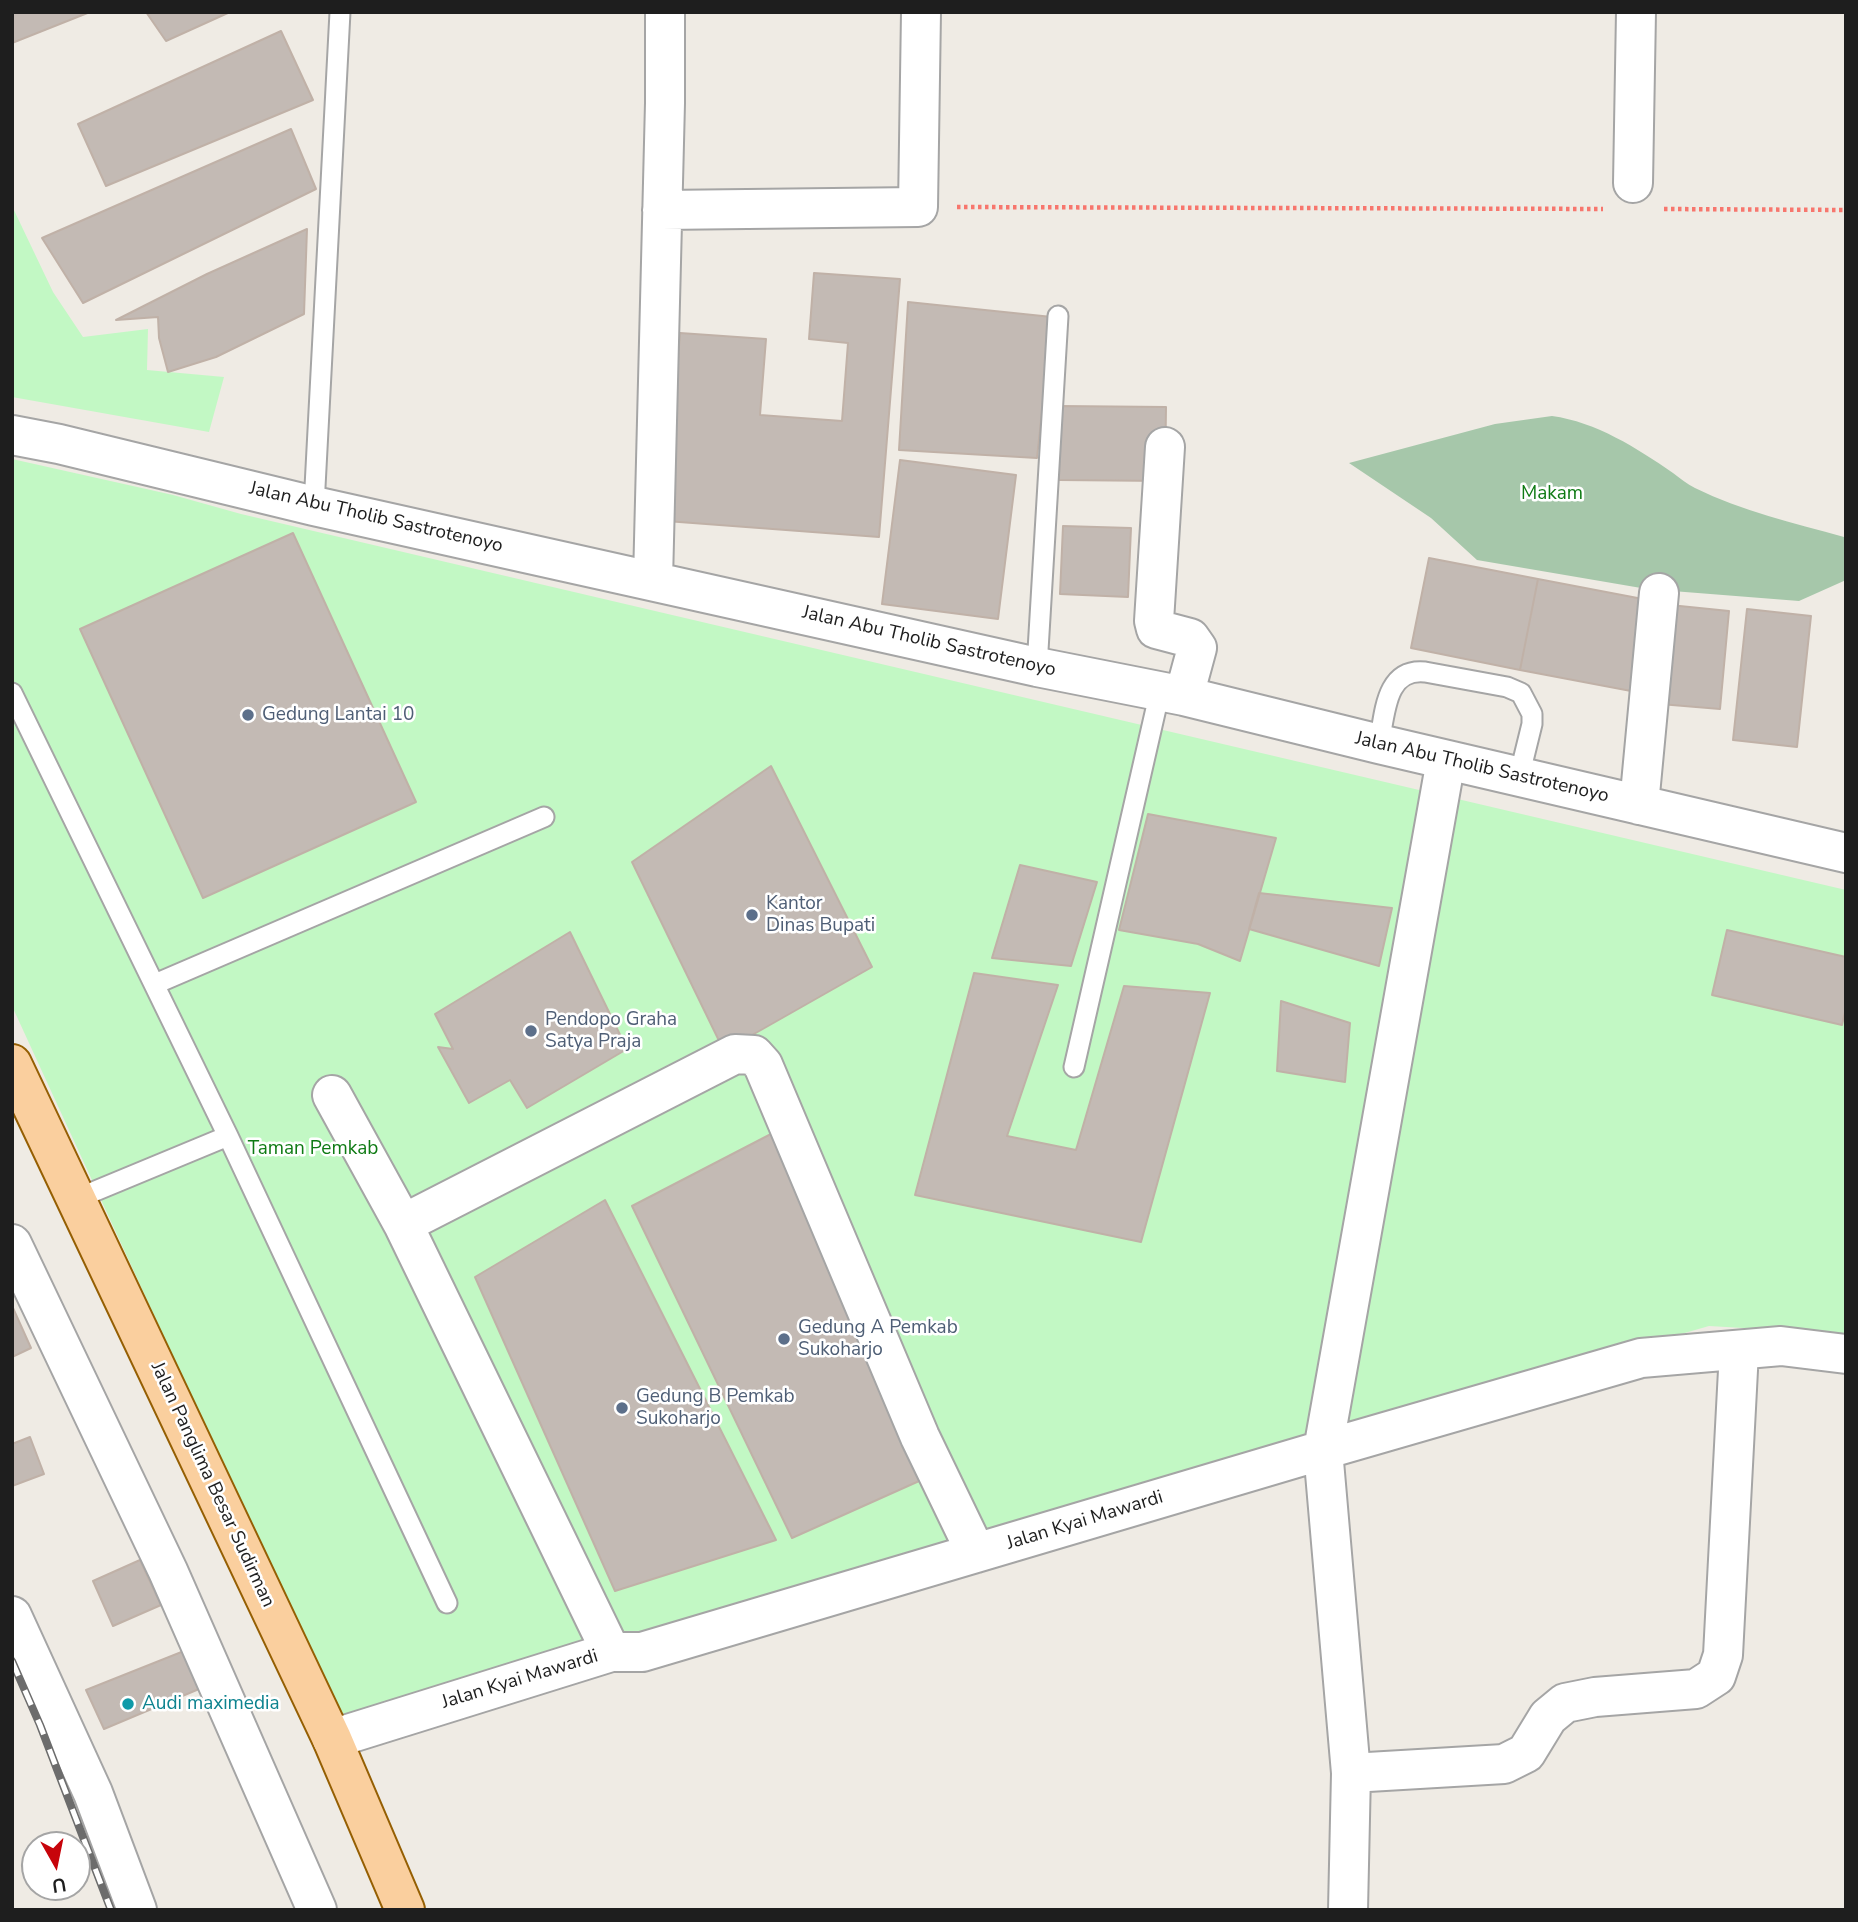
<!DOCTYPE html>
<style>
body{margin:0}
#map{position:relative;width:1858px;height:1922px;overflow:hidden;background:#efebe4;font-family:"Nunito Sans",sans-serif}
canvas{display:block}
.frame{position:absolute;inset:0;border:14px solid #1e1e1e;pointer-events:none}
.north{position:absolute;left:21px;top:1831px;width:70px;height:70px;box-sizing:border-box;background:#fff;border:2px solid #a5a5a5;border-radius:50%;rotate:171deg;font-size:19px;font-weight:700;line-height:28px;text-align:center;color:#1e1e1e}
.north::after{content:'';display:block;margin:auto;width:24px;height:32px;background:#c7040b;clip-path:polygon(50% 0,100% 100%,50% 72%,0 100%)}
</style>
<div id="map">
<canvas width="1858" height="1922"></canvas>
<div class="frame"></div>
<div class="north">U</div>
</div>
<script>
const ctx = document.querySelector('canvas').getContext('2d');
ctx.lineJoin = 'round';
function paint(path, color) {
  ctx.fillStyle = color;
  ctx.fill(path, 'evenodd');
}
function stroke(path, color, width, dash) {
  ctx.strokeStyle = color;
  ctx.lineWidth = width;
  ctx.lineCap = dash ? 'butt' : 'round';
  ctx.setLineDash(dash || []);
  ctx.stroke(path);
}
function drawText(font, color, halo, rows, align = 'center') {
  ctx.font = font + ' "Nunito Sans",sans-serif';
  ctx.lineWidth = 5;
  ctx.setLineDash([]);
  ctx.textBaseline = 'middle';
  ctx.strokeStyle = halo;
  ctx.fillStyle = color;
  for (const [text, x, y, turn = 0] of rows) {
    ctx.save();
    ctx.translate(x, y);
    ctx.rotate((+turn || 0) * Math.PI / 180);
    ctx.textAlign = isNaN(turn) ? turn : align;
    if (halo) ctx.strokeText(text, 0, 0);
    ctx.fillText(text, 0, 0);
    ctx.restore();
  }
}
paint(new Path2D(`
 M1552,416c44,6 85,32 121,57 7,5 14,11 22,15 47,23 99,35 149,49l2,43 -47,21 -152,-12 -170,-29 -46,-42 -82,-55 146,-39z`), '#a6c7aa');
paint(new Path2D(`
 M12,206l41,86 30,45 65,-8 -1,41 77,7 -15,55 -197,-35z
 M12,459l161,36 68,19 1605,376v444l-137,-8 -1369,394 -328,-714z`), '#c2f8c4');
const building = new Path2D(`
 M12,12h78l-78,31z
 M146,12h84l-64,29z
 M281,31l32,69 -207,86 -28,-62z
 M291,129l25,60 -233,114 -41,-65z
 M307,229l-3,85 -88,43 -48,15 -9,-34 -1,-21 -42,3 91,-46z
 M814,273l86,6 -21,258 -213,-16 14,-188 86,6 -6,76 82,6 6,-78 -39,-4z
 M908,302l144,15 -15,141 -138,-8z
 M1060,406l106,1 -1,74 -106,-1z
 M900,460l116,15 -18,144 -116,-15z
 M1063,526l68,2 -3,69 -68,-3z
 M293,533l123,269 -213,96 -123,-269z
 M1429,558l109,21 -18,91 -109,-22z
 M1538,579l110,21 -17,91 -111,-21z
 M1670,605l59,6 -9,98 -60,-5z
 M1747,609l64,7 -14,131 -64,-7z
 M771,766l101,201 -148,84 -92,-189z
 M1148,814l128,24 -36,123 -42,-17 -79,-14z
 M1020,865l77,17 -26,84 -79,-8z
 M1259,893l133,15 -13,58 -130,-37z
 M1727,930l119,27v51l-4,17 -130,-30z
 M570,932l57,117 -100,59 -17,-28 -41,23 -31,-56 15,2 -18,-35z
 M974,973l84,12 -51,151 69,14 48,-164 86,7 -69,249 -226,-47z
 M1281,1001l69,22 -5,59 -68,-11z
 M771,1134l166,339 -145,65 -160,-332z
 M605,1200l171,340 -161,51 -140,-314z
 M13,1308l18,40 -19,9v-48z
 M30,1437l14,37 -32,12v-42z
 M140,1560l21,45 -48,21 -20,-45z
 M184,1651l15,38 -95,40 -18,-39z`);
paint(building, '#c3bab4');
stroke(building, '#c0b1a7', 2);
const lane = new Path2D(`
 M314,506l26,-494
 M1037,667l21,-351
 M12,693l216,443 219,467
 M1379,744c6,-30 6,-76 46,-72l82,15 14,6 11,21v10l-13,53
 M155,984l389,-167
 M1074,1067l86,-376
 M76,1199l152,-63`);
const street = new Path2D(`
 M1633,183l3,-171
 M662,210l256,-3 3,-195
 M12,435l47,9 255,62 723,161 147,29 195,48 467,109
 M1165,447l-11,174 2,8 34,9 7,10 -13,48
 M653,580l12,-477v-91
 M1639,805l20,-212
 M332,1095l71,129 208,428
 M403,1224l332,-170 19,1 9,10 157,372 56,116
 M12,1244l156,327 149,339
 M12,1616l81,177 44,117
 M332,1739l279,-87h31l681,-202 318,-92 140,-12 65,8
 M1351,1773l153,-9 22,-11 22,-36 17,-14 30,-6 101,-8 20,-13 7,-21 16,-304
 M1348,1910l3,-137 -28,-323 123,-690`);
const primary = new Path2D(`
 M12,1064l320,675 73,171`);
stroke(lane, '#a5a5a5', 23);
stroke(street, '#a5a5a5', 42);
stroke(primary, '#955f03', 42);
stroke(new Path2D(`
 M957,207l646,2
 M1664,209l182,1`), '#f7766d', 4.5, [3.5, 3.5]);
stroke(lane, '#fff', 19);
stroke(street, '#fff', 38);
stroke(primary, '#facf9e', 38);
const rail = new Path2D(`
 M12,1661l28,64 71,185`);
stroke(rail, '#6c6c6c', 8);
stroke(rail, '#fff', 5, [16]);
for (const [x, y, r, color] of [
 [248,715,7,"#5c6f8a"],
 [752,915,7,"#5c6f8a"],
 [531,1031,7,"#5c6f8a"],
 [784,1339,7,"#5c6f8a"],
 [622,1408,7,"#5c6f8a"],
 [128,1704,7,"#0f9aa8"]
]) {
  const dot = new Path2D();
  dot.arc(x, y, r, 0, 2 * Math.PI);
  ctx.fillStyle = color;
  ctx.fill(dot);
  stroke(dot, '#fff', 2.5);
}
drawText('19px', '#0e7a13', '#fff', [
 ["Makam",1552,494],
 ["Taman Pemkab",313,1149]
]);
drawText('19px', '#1e1e1e', '#fff', [
 ["Jalan Abu Tholib Sastrotenoyo",376,518,13],
 ["Jalan Abu Tholib Sastrotenoyo",929,642,13],
 ["Jalan Abu Tholib Sastrotenoyo",1482,768,13],
 ["Jalan Panglima Besar Sudirman",212,1485,65],
 ["Jalan Kyai Mawardi",1085,1521,-17],
 ["Jalan Kyai Mawardi",520,1680,-17]
]);
drawText('19px', '#4e5e75', '#fff', [
 ["Gedung Lantai 10",262,715],
 ["Kantor",766,904],
 ["Dinas Bupati",766,926],
 ["Pendopo Graha",545,1020],
 ["Satya Praja",545,1042],
 ["Gedung A Pemkab",798,1328],
 ["Sukoharjo",798,1350],
 ["Gedung B Pemkab",636,1397],
 ["Sukoharjo",636,1419]
], 'left');
drawText('19px', '#0d838f', '#fff', [
 ["Audi maximedia",142,1704]
], 'left');
</script>
